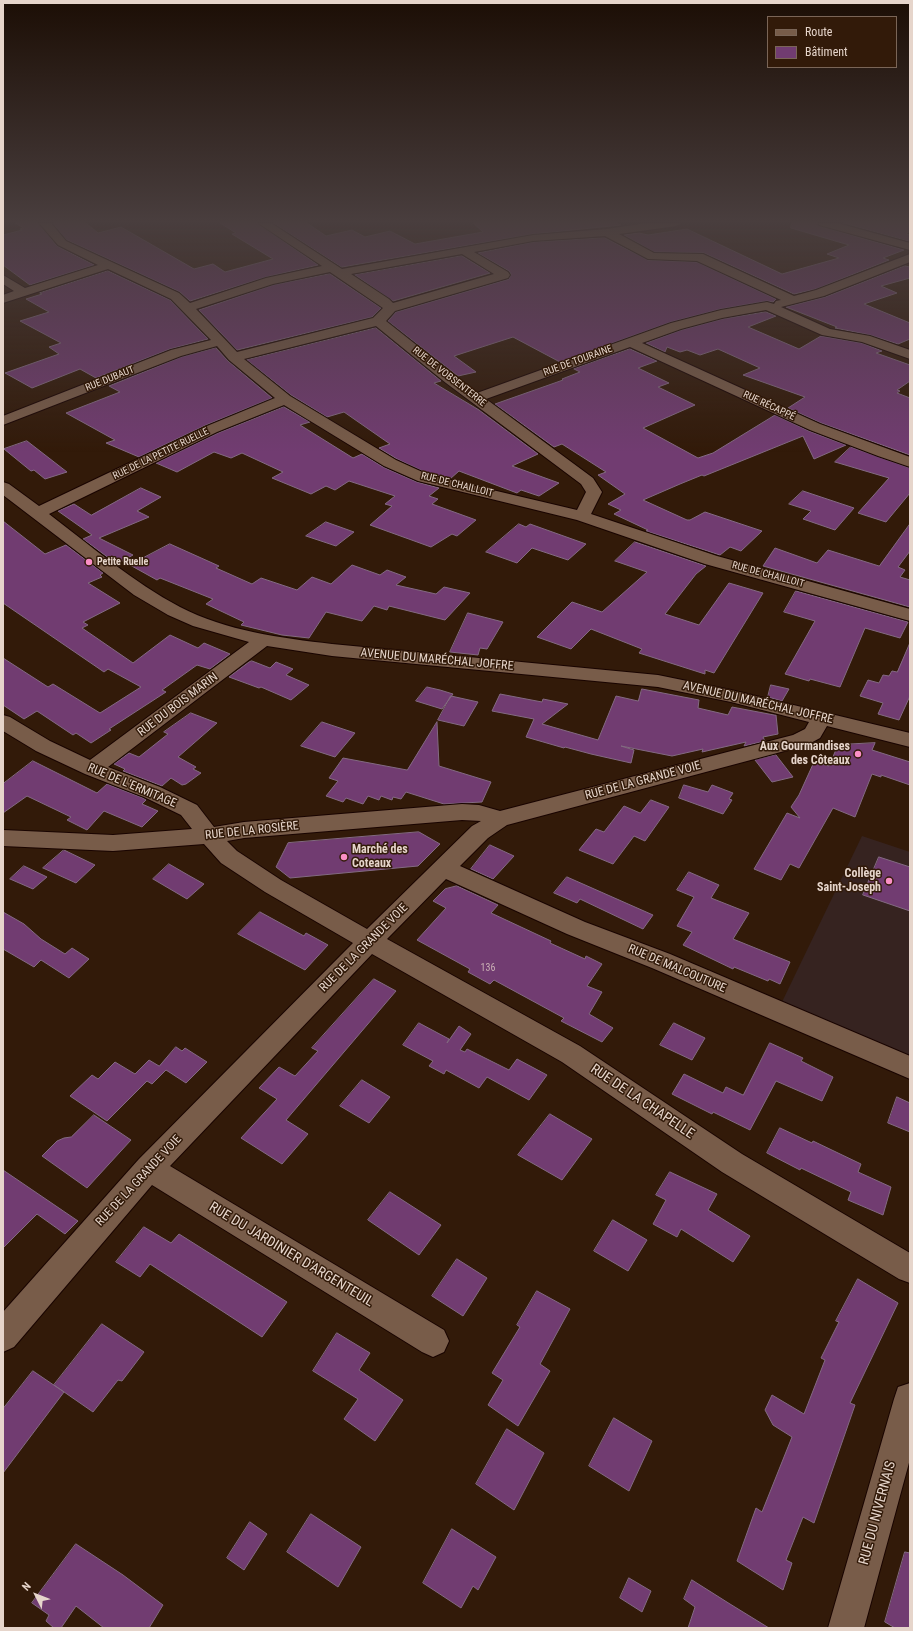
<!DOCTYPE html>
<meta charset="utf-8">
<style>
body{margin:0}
#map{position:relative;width:913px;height:1631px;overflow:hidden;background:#321a09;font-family:"Roboto Condensed",sans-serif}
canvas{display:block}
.frame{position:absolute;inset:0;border:4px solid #e6d5cb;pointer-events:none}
.legend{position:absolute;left:767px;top:16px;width:130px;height:52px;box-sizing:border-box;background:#321a09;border:1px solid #7a6557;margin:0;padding:5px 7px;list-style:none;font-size:12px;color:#e6d5cb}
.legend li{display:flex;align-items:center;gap:8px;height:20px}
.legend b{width:20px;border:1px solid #7a6557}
.north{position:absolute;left:16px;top:1575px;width:40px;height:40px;-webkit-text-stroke:3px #321a09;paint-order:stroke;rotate:312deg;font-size:11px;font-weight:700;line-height:16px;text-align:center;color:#e6d5cb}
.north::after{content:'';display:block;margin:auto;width:14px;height:18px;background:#e6d5cb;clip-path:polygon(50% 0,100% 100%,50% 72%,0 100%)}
</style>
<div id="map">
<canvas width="913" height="1631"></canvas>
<div class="frame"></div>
<ul class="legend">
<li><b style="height:5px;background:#785c49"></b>Route</li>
<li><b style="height:11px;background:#713c71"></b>Bâtiment</li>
</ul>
<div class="north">N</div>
</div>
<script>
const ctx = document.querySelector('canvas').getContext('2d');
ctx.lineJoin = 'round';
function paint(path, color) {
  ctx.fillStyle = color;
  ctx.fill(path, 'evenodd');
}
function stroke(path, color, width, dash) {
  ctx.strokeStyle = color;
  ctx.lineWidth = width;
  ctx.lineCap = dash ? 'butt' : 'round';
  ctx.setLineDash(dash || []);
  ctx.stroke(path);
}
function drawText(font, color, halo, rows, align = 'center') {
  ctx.font = font + ' "Roboto Condensed",sans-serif';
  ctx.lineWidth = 3;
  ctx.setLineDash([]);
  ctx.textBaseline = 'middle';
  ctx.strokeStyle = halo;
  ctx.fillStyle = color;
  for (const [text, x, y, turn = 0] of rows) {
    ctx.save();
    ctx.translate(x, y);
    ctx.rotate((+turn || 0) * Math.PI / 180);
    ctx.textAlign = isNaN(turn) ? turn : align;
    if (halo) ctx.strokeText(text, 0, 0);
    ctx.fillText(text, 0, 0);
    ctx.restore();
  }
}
paint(new Path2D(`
 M862,836l48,16v205l-128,-55z`), '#362320');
const building = new Path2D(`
 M16,223h22l19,23 37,19 -64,20 -27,-20v-30l19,-5 -2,-1 3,-1z
 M53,223h33l12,10 23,-6 73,42 19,-5 12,8 48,-13 -41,-25 4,-1 -16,-10h37l61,42 -52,12 -76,24 -10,-9 -113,-52z
 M274,223h33l19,13 26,-6 13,7 25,-6 25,13 68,-12 -10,-9h143l5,2 -88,9 -191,33z
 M792,223h25l2,3 85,24 -21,8 6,2 -73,29 -22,5 -90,-41 -50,-1 -30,-17 15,-2 9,2 39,-6 95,45 57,-16 -12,-4 22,-9 -58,-17z
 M844,223h66v8l-4,3 4,1v6z
 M605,238l43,22 49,2 79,37 -3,3 -6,-1 -46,8 -50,13 -111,40 -47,-25 -59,19 22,16 -18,4 -70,-55 8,-9 113,-33 2,-5 -2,-3 -31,-18 55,-11z
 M462,256l28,17 -97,28 -38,-26z
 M905,266l5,1v11l-29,8 16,7 -33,11 46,19v16l-12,5 -28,-9 -35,-7 2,-1 -51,-20 39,-10z
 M108,271l62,29 38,39 -38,10 -74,29 -16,-9 -48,19 -27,-15 54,-19 -10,-7 12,-4 -41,-22 29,-9 -23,-13 16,-5 -2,-1z
 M330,274l51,34 -9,9 -135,33 -38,-40 74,-25z
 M766,312l10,4 -28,11 51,22 22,-13 41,7 20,8 -6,2 34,12v16l-13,9 3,1 -3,2 13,5v57l-89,-32 -33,-15 17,-11 -62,-22 17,-7 -42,-19 -18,6 -13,-5 -7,2 -13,-5 -2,5 -19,-9 35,-13 41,-11z
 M376,328l65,53 -7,2 45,27 59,44 -26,12 47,17 -20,13 -18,-6 -4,3 -58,-22 -9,8 -21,-5 -32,-15 -18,-11 11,-4 -46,-32 -17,5 -36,-22 -44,-35z
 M216,348l12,13 44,37 -66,27 -67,32 -33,-14 9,-3 -49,-27 54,-21 -11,-6 72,-29z
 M630,349l27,12 -19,7 31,15 -11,4 37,18 -52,23 55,30 15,-5 62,-38 34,16 37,14 -32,14 -11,-23 -99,40 -2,-1 -22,9 -37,16 44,20h3l15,-8 57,19 -21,20 -11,-4 -10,8 -74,-24 2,-1 -34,-16 7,-4 -13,-6 17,-10 -27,-19 8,-3 -44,-28 -8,3 -59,-43 68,-24 -1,-1 18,-7 -6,-3z
 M284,407l26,15 -10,3 53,33 9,-4 21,13 34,15 22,6 -10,8 9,3 -6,5 44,16 -19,16 -5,-2 -21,13 -61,-22 22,-19 -7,-2 10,-8 -46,-15 -14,9 -9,-4 -15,8 -39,-16 11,-6 -41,-19 -11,5 -17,-6 -37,20 -21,-9 62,-30z
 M27,441l40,31 -22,7 -11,-9 -3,1 -27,-22z
 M851,447l59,21v25l-24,29 -28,-9 31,-35 -54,-16z
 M141,488l20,9 -24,14 12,6 -50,21 34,17 -16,9 -34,-25 9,-4 -34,-24 16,-7 17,11z
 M803,491l51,17 -19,22 -32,-11 8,-8 -22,-7z
 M3,521l42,33 21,-9 37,28 -3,2 2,2 -14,6 32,20 -37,19 5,3 -6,3 51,35 37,-28 28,13 6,-5 26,11 -20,15 -13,-4 -35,25 4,2 -57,37 2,1 -20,13 -15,-10 -3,2 -36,-24 -13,8 -21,-14v-47l45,29 5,-3 47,29 41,-26 -33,-18 -4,3 -101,-69z
 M326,522l28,10 -18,14 -30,-10z
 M519,524l7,3 4,-3 56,20 -18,16 -36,-12 -15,15 -31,-11z
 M910,524v27l-12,16 7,3 -5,7 10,3v27l-147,-41 12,-18 42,15 11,-13 51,16z
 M635,542l71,24 -10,8 -31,40 34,11 30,-42 34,10 -49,80 -9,-3v4l-66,-21 3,-4 -51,-20 -20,20 -34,-12 35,-35 30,10 45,-40 -32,-11z
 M170,544l49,22 -3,2 36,16 9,-6 36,12 15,-13 19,7 21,-19 28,10 7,-5 19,7 -10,8 40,9 8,-7 26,6 -25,27 -56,-14 -2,4 -13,-4 -12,15 -36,-9 -17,26 -27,-3 -41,-10 3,-3 -38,-18 7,-5 -53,-21 -3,2 -27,-15z
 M796,591l112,31 -8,16 -35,-10 -25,59 -30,-8 -1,2 -24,-7 30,-53 -31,-9z
 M468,613l35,9 -16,27 -7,-1 -2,7 -28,-3z
 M910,643v53l-11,24 -21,-6 5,-11 -23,-7 8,-16 11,3 4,-8 6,1 3,-5 5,1z
 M252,661l18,7 6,-6 17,7 -7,6 23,10 -18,15 -30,-13 -2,1 -30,-11 20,-15z
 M771,685l18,4 -7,12 -14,-4z
 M427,687l13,3 13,4 -11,15 -26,-8z
 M642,689l57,11 -1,8 30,7 4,-8 42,8h2l2,19 -15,3 2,4 -21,5 2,-4 -44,10 1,-3 -31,7 -51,-10 13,4 -3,13 -40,-9 -26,-7 -1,1 -38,-11 8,-18 -42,-8 8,-17 42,8 1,-3 25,5 -26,20 56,16 18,-44 22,5z
 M451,696l27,6 -14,24 -26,-6z
 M191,713l26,10 -39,34 18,10 -3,2 8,4 -15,11 -4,1 -11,-7 -9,8 -39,-15 2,-2 -11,-5 15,-11 10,4 29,-23 -4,-2z
 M322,722l33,11 -20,24 -34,-11z
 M437,722l2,44 52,16 -9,20 -38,2 -38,-12 -5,7 -8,-2 -1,3 -11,-4 -2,4 -11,-4 -5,8 -17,-6 -3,4 -17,-6 12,-15 -9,-3 14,-20 64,12z
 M875,743l-3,7 38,12v23l-29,-10v2l-9,-3 -17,43 -22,-9 -34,60 -9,-4 -9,16 -27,-11 33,-56 13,5 -9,-11 8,-12 15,-33 15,4 9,-21z
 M776,755l17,22 -21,5 -17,-22z
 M33,761l64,32 10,-9 36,14 3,2 -4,4 16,7 -16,16 -38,-16 -17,19 -20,-10 4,-3 -44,-21 -24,17v-29z
 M684,785l24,7 4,-7 21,8 -4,6 3,1 -9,14 -44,-16z
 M651,800l18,7 -24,34 -11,-5 -21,28 -34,-14 17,-21 8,3 20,-26 16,7z
 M419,832l21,12 -22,22 -128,12 -14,-11 12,-24z
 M490,845l24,11 -21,23 -22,-10z
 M64,850l31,15 -19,18 -33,-15z
 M879,857l31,10v44l-47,-16z
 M169,864l19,11 16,9 -17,15 -34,-20z
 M24,866l23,11 -14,12 -23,-10z
 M689,872l30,13 -8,13 38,15 -16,26 57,23 -10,22 -11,-5 -1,2 -34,-14 -1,2 -50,-24 9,-13 -15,-6 17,-29 -17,-7z
 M567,877l86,38 -10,14 -63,-30 -3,4 -23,-10z
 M457,886l41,19 -7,8 60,28 -1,2 35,16 1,-3 16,8 -15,22 15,6 -13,22 24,14 -11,14 -41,-21 3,-3 -70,-38 -4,4 -22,-12 2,-3 -53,-29 29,-32 -13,-7 12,-12z
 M3,912l21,12 17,15 24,15 7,-6 17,11 -20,19 -28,-18 -7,7 -31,-18z
 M260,912l44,24 2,-3 22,12 -23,25 -67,-36z
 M374,979l22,12 -110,129 22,14 -26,30 -41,-26 36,-39 -18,-11 20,-21 16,9 23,-25 -6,-3z
 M419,1023l30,16 -2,4 12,-17 12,8 -11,16 5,2 2,-3 42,21 8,-11 30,16 -18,25 -42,-23 -8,11 -33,-18 -2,4 -15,-8 4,-5 -30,-16z
 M674,1023l31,15 -13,22 -32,-15z
 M770,1043l33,15 -2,3 32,16 -11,24 -46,-20 -26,49 -37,-18 -1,2 -40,-20 12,-20 39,19 3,-6 17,8z
 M176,1047l6,4 3,-3 22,14 -21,21 -20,-13 -14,14 -5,-3 -40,40 -37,-25 22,-21 6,4 17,-17 20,12 14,-14 10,6z
 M362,1080l28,17 -21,26 -29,-17z
 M897,1097l13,6v29l-22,-9z
 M550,1114l42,25 -30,41 -44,-25z
 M94,1115l37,25 -44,48 -45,-32 15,-15 7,-3 7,-1z
 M780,1128l32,15 1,-2 48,23 -3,8 33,15 -8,28 -35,-15 3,-8 -50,-24 -1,2 -33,-17z
 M3,1170l75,51 -13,13 -28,-20 -34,34z
 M670,1172l47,22 -9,16 42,26 -17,26 -52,-33 -4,8 -24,-13 13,-24 -10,-5z
 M390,1192l51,33 -22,30 -51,-35z
 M613,1220l34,20 -19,31 -34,-20z
 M144,1227l27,16 8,-9 108,68 -25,35 -112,-73 -10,13 -24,-15z
 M457,1259l30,19 -24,38 -31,-20z
 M858,1279l40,24 -48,100 5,2 -41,118 -11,-6 -17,43 6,3 -9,27 -46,-29 19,-53 6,4 30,-75 -19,-12 -8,-15 7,-15 32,19 21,-54 -4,-2 18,-36 -3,-1z
 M537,1291l33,18 -30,55 10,7 -32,55 -30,-21 15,-25 -11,-7 28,-46 -3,-2z
 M102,1324l42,28 -22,29 -4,-1 -25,32 -39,-27z
 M337,1333l33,20 -11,17 44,30 -28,41 -31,-22 14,-20 -45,-28z
 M33,1371l31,21 -61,81v-64z
 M614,1418l38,23 -23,50 -40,-25z
 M507,1429l37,24 -30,57 -38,-26z
 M311,1514l50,33 -23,40 -51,-35z
 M250,1522l17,12 -23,36 -17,-12z
 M452,1529l44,28 -18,33 -5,-4 -12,22 -38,-25z
 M76,1544l47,31 40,30 -14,23h-45l-28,-22 -15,22h-7l-8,-7 3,-6 -17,-12z
 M905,1552l5,1v75h-15l-10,-6z
 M629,1578l22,13 -9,21 -22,-14z
 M692,1580l38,24 39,24h-81l7,-21 -11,-8z`);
paint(building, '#713c71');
stroke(building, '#836a82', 1);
const minor = new Path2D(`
 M39,223h12l15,18 113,52 11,10 76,-25 56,-12 -64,-43h13l71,46 191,-34 74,-6 40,-6h34l-5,3 -57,8 35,19 49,1 91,42 22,-6 94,-36v8l-86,34 -43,11 49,22 40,7 40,14v9l-48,-17 -40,-7 -56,-25 -44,8 -41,11 -39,14 178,81 90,33v10l-32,-11 -68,-26 -180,-83 -144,52 107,79 9,14 -11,22 126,42 193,53v12l-205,-57 -128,-44 -159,-39 -34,-15 -100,-61 -67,27 -168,82c42,32 84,68 131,93 46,24 101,31 152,37l326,31 73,15 179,43v14l-83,-21 -7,12 -13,7 -300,80 -19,13 -28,28 125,56 85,32 240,102v23l-258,-111 -85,-34 -121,-55 -59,60 193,107 162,108 168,99v30l-11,-4 -177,-107 -160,-110 -190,-108 -202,212 274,164 5,11 -5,11 -11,5 -11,-5 -270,-167 -138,162 -11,5v-40l136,-153 214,-216 -88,-51 -44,-29 -17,-19 -91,7 -110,-5v-16l110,5 79,-6 -11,-14 -37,-18 -59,-23 -49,-23 -33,-20v-16l7,2 40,24 40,19 159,-118 -56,-16 -25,-11 -34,-20 -131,-100v-13l6,2 30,22 168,-80 68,-28 -46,-38 -12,-14 -36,10 -178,69v-9l168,-66 40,-10 -40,-41 -63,-30 -105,34v-8l11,-4 -11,-7v-9l22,13 73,-23 -40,-20zM605,236l43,23 49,2 84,39 -5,1 -2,3 -7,-2 -46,8 -50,13 -194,70 -91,-72 9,-10 113,-33 2,-3 -2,-3 -34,-20 59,-11zM462,254l32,20 -101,29 -4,-4 -38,-25zM330,272l53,36 -10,10 -136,34 -41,-43 77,-25zM376,326l70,57 135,101 5,8 -9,18 -148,-35 -33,-15 -106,-64 -46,-37zM267,646l65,10 326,31 73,15 78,20 -4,7 -12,6 -293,76 -21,-6 -17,-1 -218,18 -30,5 -17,-22 -37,-18 -52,-20zM462,820l19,1 -9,5 -105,103 -86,-49 -44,-29 -10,-10 17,-3z
 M818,223h19l73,20v7l-91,-25z
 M910,1383v76l-46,169h-36l66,-229 4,-12z`);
stroke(minor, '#190400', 2);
paint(minor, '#785c49');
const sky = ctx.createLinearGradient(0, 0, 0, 452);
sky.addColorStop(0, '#1c0e05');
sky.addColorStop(0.49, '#493e3e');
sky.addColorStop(1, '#493e3e00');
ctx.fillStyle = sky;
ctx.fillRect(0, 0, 913, 452);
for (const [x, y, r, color] of [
 [89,562,4,"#fb8fc6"],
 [858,754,4,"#fb8fc6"],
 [344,857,4,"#fb8fc6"],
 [889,881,4,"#fb8fc6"]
]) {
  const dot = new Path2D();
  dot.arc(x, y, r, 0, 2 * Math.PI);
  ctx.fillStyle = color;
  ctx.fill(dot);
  stroke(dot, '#321a09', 1.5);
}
drawText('10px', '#e6d5cb', '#321a09', [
 ["RUE DE TOURAINE",578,361,-20],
 ["RUE DE VOBSENTERRE",449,377,38],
 ["RUE DUBAUT",110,379,-22],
 ["RUE RÉCAPPÉ",769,406,25],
 ["RUE DE LA PETITE RUELLE",161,454,-26],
 ["RUE DE CHAILLOIT",457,485,14],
 ["RUE DE CHAILLOIT",768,575,15]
]);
drawText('bold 10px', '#e6d5cb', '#321a09', [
 ["Petite Ruelle",97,562]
], 'left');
drawText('10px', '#c9afb4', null, [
 ["136",488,968]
]);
drawText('12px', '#e6d5cb', '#321a09', [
 ["AVENUE DU MARÉCHAL JOFFRE",437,660,5],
 ["AVENUE DU MARÉCHAL JOFFRE",758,703,13],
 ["RUE DU BOIS MARIN",178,705,-37],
 ["RUE DE LA GRANDE VOIE",643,781,-15],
 ["RUE DE L'ERMITAGE",132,786,23],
 ["RUE DE LA ROSIÈRE",252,831,-6],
 ["RUE DE LA GRANDE VOIE",364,948,-45],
 ["RUE DE MALCOUTURE",677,969,23],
 ["RUE DE LA GRANDE VOIE",139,1181,-47]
]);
drawText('bold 12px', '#e6d5cb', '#321a09', [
 ["Aux Gourmandises",850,747],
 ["des Côteaux",850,761],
 ["Marché des",352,850,"left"],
 ["Coteaux",352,864,"left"],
 ["Collège",881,874],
 ["Saint-Joseph",881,888]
], 'right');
drawText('14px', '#e6d5cb', '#321a09', [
 ["RUE DE LA CHAPELLE",642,1102,34],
 ["RUE DU JARDINIER D'ARGENTEUIL",291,1255,31],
 ["RUE DU NIVERNAIS",878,1513,-75]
]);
</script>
